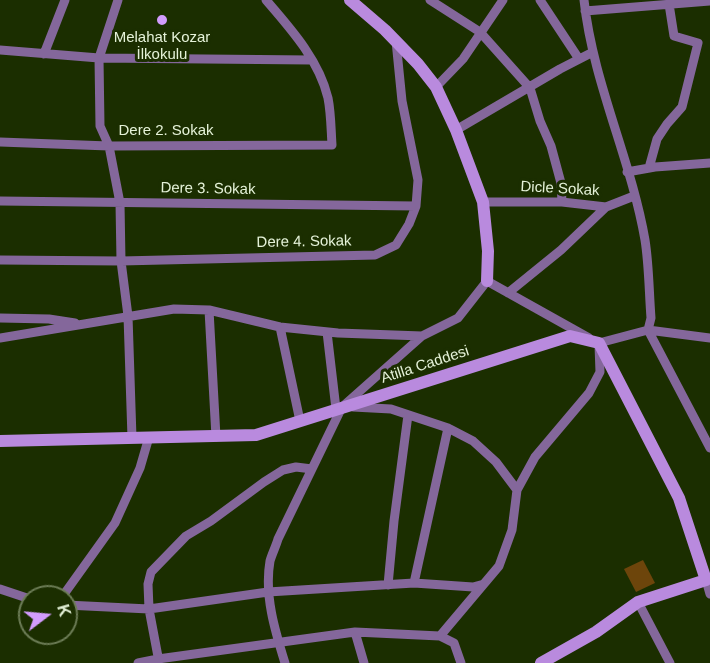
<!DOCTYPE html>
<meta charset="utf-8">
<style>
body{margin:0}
#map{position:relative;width:710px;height:663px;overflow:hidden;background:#1b2e00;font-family:Arial,sans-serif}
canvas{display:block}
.north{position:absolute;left:18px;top:585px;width:60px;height:60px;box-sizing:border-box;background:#1b2e00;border:2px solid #6c7c56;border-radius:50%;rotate:74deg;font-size:16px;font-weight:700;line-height:24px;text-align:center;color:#e5f2d8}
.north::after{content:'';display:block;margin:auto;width:21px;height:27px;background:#d29cfd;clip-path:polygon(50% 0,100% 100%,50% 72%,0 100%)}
</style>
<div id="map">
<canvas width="710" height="663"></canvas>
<div class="north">K</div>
</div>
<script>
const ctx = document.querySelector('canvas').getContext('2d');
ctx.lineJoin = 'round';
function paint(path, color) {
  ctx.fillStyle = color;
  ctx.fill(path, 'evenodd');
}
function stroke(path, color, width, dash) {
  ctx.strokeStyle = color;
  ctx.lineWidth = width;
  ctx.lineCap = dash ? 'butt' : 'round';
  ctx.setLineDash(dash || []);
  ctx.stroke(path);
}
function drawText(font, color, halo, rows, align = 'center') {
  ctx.font = font + ' Arial,sans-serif';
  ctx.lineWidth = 6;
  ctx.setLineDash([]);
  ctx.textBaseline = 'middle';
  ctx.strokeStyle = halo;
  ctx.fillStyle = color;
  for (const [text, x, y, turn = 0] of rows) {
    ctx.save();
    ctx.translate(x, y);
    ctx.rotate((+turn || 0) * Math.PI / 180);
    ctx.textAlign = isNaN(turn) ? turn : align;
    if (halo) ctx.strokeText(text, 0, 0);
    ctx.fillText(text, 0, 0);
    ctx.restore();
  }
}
paint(new Path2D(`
 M643,560l12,23 -19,9 -12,-23z`), '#6d450b');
stroke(new Path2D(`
 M118,0l-19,58 1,68 9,20 11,57 1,58 7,55 4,122
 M430,0l50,32 50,56 10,33 11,25 10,37 1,19
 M540,0l39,59
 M584,0c9,83 47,159 61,240 4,25 4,52 6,78l-3,12 -49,13
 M585,11l125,-10
 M0,50l99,8 212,2
 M44,54l21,-54
 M436,87l27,-28 40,-59
 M456,130l104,-61 33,-17
 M0,142l109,4 223,-1c-1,-15 -1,-32 -4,-47 -9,-38 -37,-69 -62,-98
 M649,168l8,-29 10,-15 15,-17 16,-64 -24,-7 -5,-32
 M627,172l28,-5 55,-4
 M0,201l416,5
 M483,202h79l44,5 28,-11
 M0,260l121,1 254,-6 21,-10 13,-21 7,-18 2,-26 -16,-79 -6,-60
 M508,293l53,-43 45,-43
 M209,310l7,127
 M0,318l49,1 26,4
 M280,327l20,94
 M327,332l9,77
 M0,338l174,-29 35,1 71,17 58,6 84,3 36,-18 29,-37 102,57
 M710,338l-62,-8 62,118
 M353,407l38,2 57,19 25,13 23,21 21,28
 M706,580l4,14
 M414,583l34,-155
 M388,585l6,-64 14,-106
 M0,589l30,10
 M62,597l53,-74 25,-55 9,-31
 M638,602l32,61
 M66,605l83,4 119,-17 146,-9 59,4 11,-3
 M355,632l9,31
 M440,636l59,-70 13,-36 5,-40 18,-33 54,-64 11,-21 -1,-27
 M159,662l-10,-53 -1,-25 3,-12 35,-36 25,-15 53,-39 19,-12 13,-3 16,2
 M138,663l20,-4 197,-27 85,4 14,7 7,20
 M285,663c-10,-32 -21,-68 -15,-102 2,-7 6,-15 8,-22l64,-132 80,-71`), '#84679b', 9);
stroke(new Path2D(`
 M350,0l35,30 33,34 18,23 20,43 27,72 5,49 -1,30
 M0,441l256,-6 314,-99 29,7 80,155 27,82 -68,22 -42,30 -55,31`), '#b98ade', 12);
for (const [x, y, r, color] of [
 [162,20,6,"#d29cfd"]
]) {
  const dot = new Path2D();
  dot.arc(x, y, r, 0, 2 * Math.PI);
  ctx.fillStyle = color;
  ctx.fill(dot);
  stroke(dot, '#1b2e00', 2);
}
drawText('15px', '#e5f2d8', '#1b2e00', [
 ["Melahat Kozar",162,38],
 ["İlkokulu",162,55]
]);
drawText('15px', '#e5f2d8', '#1b2e00', [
 ["Dere 2. Sokak",166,131],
 ["Dere 3. Sokak",208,189,1],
 ["Dicle Sokak",560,189,3],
 ["Dere 4. Sokak",304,242,-1],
 ["Atilla Caddesi",425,365,-18]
]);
</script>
